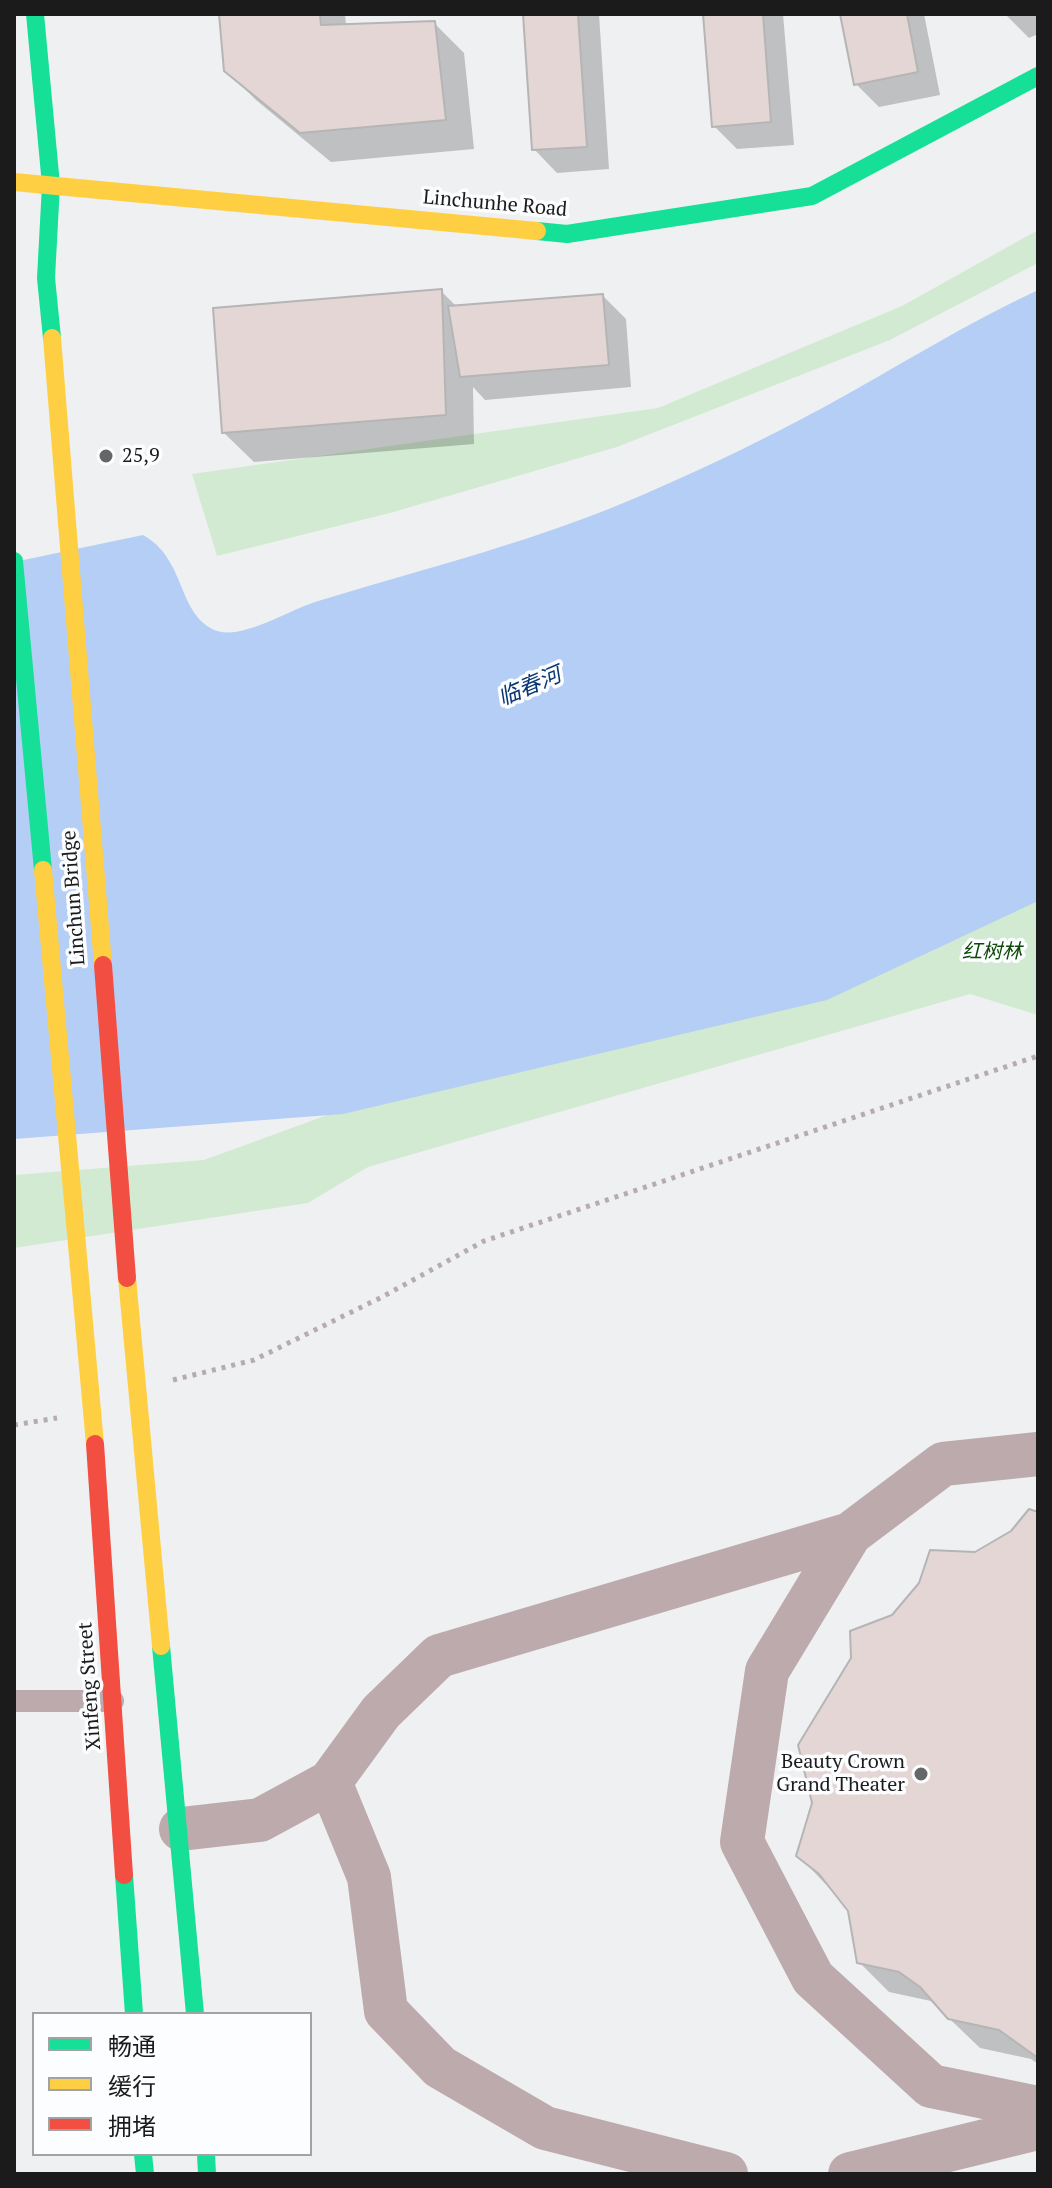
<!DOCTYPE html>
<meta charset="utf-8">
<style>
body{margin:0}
#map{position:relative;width:1052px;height:2188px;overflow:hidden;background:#eff0f2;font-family:"PT Serif","Noto Sans SC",serif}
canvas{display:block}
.frame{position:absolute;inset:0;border:16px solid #1b1b1c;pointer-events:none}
.legend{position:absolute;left:32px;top:2012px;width:280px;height:144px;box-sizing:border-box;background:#fcfdff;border:2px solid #a2a3a4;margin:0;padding:10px 14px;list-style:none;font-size:24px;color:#1b1b1c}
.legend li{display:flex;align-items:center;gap:16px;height:40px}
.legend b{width:40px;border:2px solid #a2a3a4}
</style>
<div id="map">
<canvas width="1052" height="2188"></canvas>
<div class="frame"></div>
<ul class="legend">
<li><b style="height:10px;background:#16e098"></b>畅通</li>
<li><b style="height:10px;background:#ffcf43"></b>缓行</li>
<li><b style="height:10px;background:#f24e42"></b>拥堵</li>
</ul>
</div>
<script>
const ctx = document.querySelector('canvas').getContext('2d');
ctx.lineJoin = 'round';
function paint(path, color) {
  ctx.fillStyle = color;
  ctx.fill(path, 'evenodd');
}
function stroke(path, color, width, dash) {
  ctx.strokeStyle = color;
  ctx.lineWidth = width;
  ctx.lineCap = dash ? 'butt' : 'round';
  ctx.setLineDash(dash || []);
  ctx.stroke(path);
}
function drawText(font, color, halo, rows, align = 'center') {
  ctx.font = font + ' "PT Serif","Noto Sans SC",serif';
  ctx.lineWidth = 7;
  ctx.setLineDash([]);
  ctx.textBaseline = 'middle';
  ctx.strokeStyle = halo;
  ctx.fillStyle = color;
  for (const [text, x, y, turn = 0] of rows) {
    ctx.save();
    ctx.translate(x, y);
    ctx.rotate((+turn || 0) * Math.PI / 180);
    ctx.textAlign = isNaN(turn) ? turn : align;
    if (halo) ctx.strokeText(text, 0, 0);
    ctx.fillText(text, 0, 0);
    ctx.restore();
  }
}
paint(new Path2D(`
 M1038,230v33l-148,77 -273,107 -227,66 -173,43 -25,-82 466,-66 244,-102z
 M1038,892v123l-68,-21 -602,173 -60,36 -294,45v-73l190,-15 233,-85z`), '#d2ead1');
paint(new Path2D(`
 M1038,290v611l-211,99 -484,114 -329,25v-577l129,-27c42,23 34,75 69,94 26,14 77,-19 103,-27 111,-34 226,-62 332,-109 60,-26 122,-56 179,-87 71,-39 139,-82 212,-116z`), '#b4cef5');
paint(new Path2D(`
 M221,14h124l1,12 88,-3 30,30 10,96 -143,13 -75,-62 -30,-30z
 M525,14h74l10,155 -52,4 -23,-24z
 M705,14h78l11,131 -57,4 -23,-23z
 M843,14h81l16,81 -61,12 -23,-23z
 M1005,14h33v20l-9,4z
 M441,291l16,16 146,-11 23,23 5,68 -146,13 -12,-13 1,57 -220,18 -30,-29z
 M1038,1514v550l-7,-5 -51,-11 -49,-47 -42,-9 -30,-30 -9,-52 -52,-55 96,-239 81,-62z`), '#0003');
const building = new Path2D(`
 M219,14h101l1,11 114,-4 11,99 -146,13 -76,-62z
 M523,14h55l9,133 -55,3z
 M703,14h60l8,108 -59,5z
 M840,14h67l11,58 -64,13z
 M442,289l4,126 -224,18 -9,-125z
 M603,294l6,71 -149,12 -12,-71z
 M1029,1509l9,3v546l-39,-28 -51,-11 -28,-32 -21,-15 -42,-9 -9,-52 -29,-37 -23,-18 16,-53 -14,-58 53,-87 -1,-27 42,-16 27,-32 11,-33 45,2 36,-21z`);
paint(building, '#e3d6d4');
stroke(building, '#b5b5b6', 2);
stroke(new Path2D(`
 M173,1380l81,-20 128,-63 102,-56 554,-185
 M14,1425l43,-7`), '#b6acae', 5, [4, 6]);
stroke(new Path2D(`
 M14,1701h99`), '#bdaaad', 22);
stroke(new Path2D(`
 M1038,1454l-95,10 -93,70 -83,137 -25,171 71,136 118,108 107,22
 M330,1782l39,95 17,134 54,56 105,61 181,46
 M181,1829l79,-9 70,-38 51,-70 58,-56 411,-122
 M850,2174l188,-46`), '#bdaaad', 44);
stroke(new Path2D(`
 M35,14l16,171 -5,93 6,60
 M537,231l30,3 245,-38 226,-120
 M14,561l29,309
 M161,1646l34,368
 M124,1875l10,139
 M143,2154l2,20
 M206,2154l1,20`), '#16e098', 18);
stroke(new Path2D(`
 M14,182l523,49
 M52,338l51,627
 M43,870l52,574
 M127,1278l34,368`), '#ffcf43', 18);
stroke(new Path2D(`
 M103,965l24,313
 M95,1444l29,431`), '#f24e42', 18);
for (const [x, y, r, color] of [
 [106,456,8,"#656667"],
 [921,1774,8,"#656667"]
]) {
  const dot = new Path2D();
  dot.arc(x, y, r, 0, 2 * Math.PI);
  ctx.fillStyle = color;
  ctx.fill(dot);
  stroke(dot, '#fcfdff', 3);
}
drawText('20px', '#1b1b1c', '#fcfdff', [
 ["Linchunhe Road",495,204,5],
 ["Linchun Bridge",74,898,-94],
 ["Xinfeng Street",90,1686,-94]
]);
drawText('20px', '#1b1b1c', '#fcfdff', [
 ["25,9",122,456],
 ["Beauty Crown",905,1762,"right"],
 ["Grand Theater",905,1785,"right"]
], 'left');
drawText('italic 20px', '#0d4907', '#fcfdff', [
 ["红树林",992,952]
]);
drawText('italic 22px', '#0a3671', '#fcfdff', [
 ["临春河",530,687,-23]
]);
</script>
